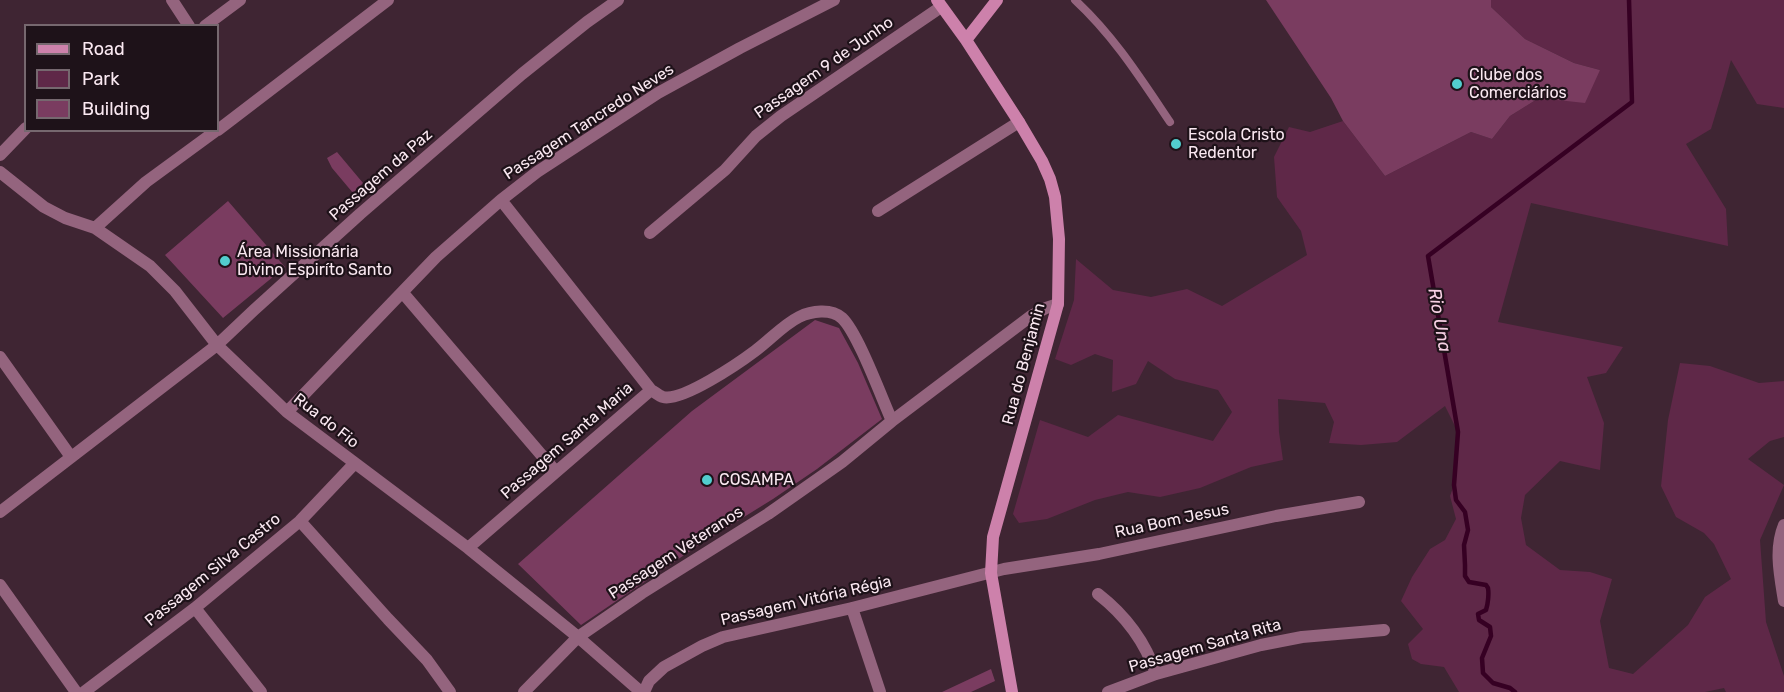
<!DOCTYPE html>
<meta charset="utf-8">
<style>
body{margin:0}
#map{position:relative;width:1784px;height:692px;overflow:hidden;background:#3f2533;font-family:Rubik,sans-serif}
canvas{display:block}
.legend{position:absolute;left:24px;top:24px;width:195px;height:108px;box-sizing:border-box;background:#1e1219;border:2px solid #76686f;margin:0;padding:8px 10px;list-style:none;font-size:18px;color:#fae8f1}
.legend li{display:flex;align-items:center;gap:12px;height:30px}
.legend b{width:30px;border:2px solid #76686f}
</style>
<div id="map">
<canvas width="1784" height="692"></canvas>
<ul class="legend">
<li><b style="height:8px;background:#cd81ab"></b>Road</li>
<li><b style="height:16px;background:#5f2848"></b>Park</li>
<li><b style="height:16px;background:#7a3c60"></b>Building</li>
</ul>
</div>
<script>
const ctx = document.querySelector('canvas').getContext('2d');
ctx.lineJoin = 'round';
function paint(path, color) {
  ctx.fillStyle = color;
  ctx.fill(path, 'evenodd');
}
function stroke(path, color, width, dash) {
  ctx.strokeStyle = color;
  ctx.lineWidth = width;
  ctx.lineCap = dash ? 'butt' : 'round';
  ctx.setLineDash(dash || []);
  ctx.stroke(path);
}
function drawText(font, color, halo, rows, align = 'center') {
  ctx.font = font + ' Rubik,sans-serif';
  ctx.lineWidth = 4.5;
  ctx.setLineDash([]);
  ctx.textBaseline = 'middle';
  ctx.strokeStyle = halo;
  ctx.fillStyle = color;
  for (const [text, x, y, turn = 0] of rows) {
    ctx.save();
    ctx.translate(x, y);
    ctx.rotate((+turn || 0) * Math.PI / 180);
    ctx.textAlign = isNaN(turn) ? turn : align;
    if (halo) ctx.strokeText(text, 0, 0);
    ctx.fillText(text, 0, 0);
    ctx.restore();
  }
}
paint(new Path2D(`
 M1491,0h293v108l-27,-4 -26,-44 -7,26 -13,43 -25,15 40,65 2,37 -197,-43 -33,119 125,25 -17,26 -19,4 17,46 -4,47 -40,-9 -35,34 -4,23 5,27 34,25 30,2 22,7 -12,42 9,47 24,6 55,-49 17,-28 26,-18 -17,-35 -10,-11 -28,-16 -15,-31 7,-66 12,-57 30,3 49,17 25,-2v56l-14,4 -22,18 36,26 -24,55 6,82 18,54v16h-58l-2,-4 -19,4h-246l-15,-25 -23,-3 -9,-5 -4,-15 15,-15 -22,-28 11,-24 18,-28 15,-9 11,-21 -6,-23 4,-11 4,-53 -13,-26 -48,36 -36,3 -32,-2 5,-21 -9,-19 -47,-4 1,33 4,28 -32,7 -51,21 -40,9 -32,-5 -33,8 -48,19 -28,4 -6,-9 27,-94 48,17 30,-22 95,26 19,-29 -14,-22 -43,-11 -27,-18 -12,23 -24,8 1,-32 -18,-6 -24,11 -16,-6 19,-59 2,-41 37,31 38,7 36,-8 35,17 85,-51 -6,-24 -24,-34 -3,-40 15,-30 21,5 33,-11 42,55 86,-44 21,7 18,-23 29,-18 61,-28 -26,-7 -49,-24 -34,-32z`), '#5f2848');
stroke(new Path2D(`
 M1515,692l-5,-4 -17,-5 -10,-10 -1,-15 9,-22 -1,-9 -11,-7 -1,-6 8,-4c2,-6 3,-16 2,-22l-2,-3 -17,-3 -4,-6v-11l-1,-20 4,-15 -3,-18 -9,-12 -2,-15 4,-53 -30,-176 204,-154 -3,-102`), '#360023', 4.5);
paint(new Path2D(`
 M1266,0h225v7l34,32 49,24 26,7 -15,33 -46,-5 -29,18 -18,23 -21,-7 -86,44 -42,-55 -12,-23z
 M337,152l26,31 -10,10 -21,-25 -5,-10z
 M228,201l57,66 -62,51 -58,-63z
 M815,320l24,8 19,35 24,56 -65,50 -44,30 -71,44 -121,82 -63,-61 174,-153z
 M991,669l4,12 -24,11h-29z`), '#7a3c60');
stroke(new Path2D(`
 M1075,0c39,36 66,79 95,122`), '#94647e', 8);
stroke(new Path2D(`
 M172,0l17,26
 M205,26l35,-26
 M218,130l170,-130
 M0,155l26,-27
 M0,172l44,35 21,11 30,10 55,38 25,25 42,54 70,67 181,136 110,89 63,55
 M501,200l150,190c4,2 8,6 12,7 19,5 76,-34 92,-46 15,-11 28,-26 44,-34 12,-6 32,-9 43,1 16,15 40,81 50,103
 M878,211l141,-89
 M95,228l51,-46 71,-52
 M650,233l75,-63 31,-34 25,-20 160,-109
 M403,293l153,179
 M0,357l71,100
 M287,412l149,-155 65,-57 36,-28 121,-79 82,-45 94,-48
 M0,512l217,-167 37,-35 106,-96 162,-140 65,-52 31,-22
 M300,521l88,98 39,41 23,32
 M1784,525c-10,24 -4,51 0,76
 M468,548l183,-158
 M0,585l76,107
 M1098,594c27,21 47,47 58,80
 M195,608l66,84
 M852,608l28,84
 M84,692l111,-84 105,-87 54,-57
 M524,692l54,-55 64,-44 126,-79 74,-52 50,-41 139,-105 15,-8 12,-4
 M644,692l5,-11 15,-14 38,-21 21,-9 129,-29 152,-39 95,-15 177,-38 83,-14
 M1108,692l48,-18 105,-29 41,-8 82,-7`), '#94647e', 12);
stroke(new Path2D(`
 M937,0l29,40 53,82 23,39 8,18 5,18 4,42 -1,65 -65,233 -2,36 21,119
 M966,40l31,-40`), '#cd81ab', 12);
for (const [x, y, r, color] of [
 [1457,84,6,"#52cdce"],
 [1176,144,6,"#52cdce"],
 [225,261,6,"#52cdce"],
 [707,480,6,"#52cdce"]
]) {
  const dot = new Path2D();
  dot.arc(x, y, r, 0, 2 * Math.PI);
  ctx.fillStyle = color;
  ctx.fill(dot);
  stroke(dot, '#1e1219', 2);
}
drawText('16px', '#fae8f1', '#1e1219', [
 ["Passagem 9 de Junho",824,68,-35],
 ["Passagem Tancredo Neves",589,122,-33],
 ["Passagem da Paz",381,175,-41],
 ["Rua do Benjamin",1024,364,-75],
 ["Rua do Fio",326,421,38],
 ["Passagem Santa Maria",567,441,-41],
 ["Rua Bom Jesus",1172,521,-12],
 ["Passagem Veteranos",676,553,-33],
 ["Passagem Silva Castro",213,570,-39],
 ["Passagem Vitória Régia",806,601,-13],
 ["Passagem Santa Rita",1205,646,-16]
]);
drawText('16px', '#fae8f1', '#1e1219', [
 ["Clube dos",1469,75],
 ["Comerciários",1469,93],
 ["Escola Cristo",1188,135],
 ["Redentor",1188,153],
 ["Área Missionária",237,252],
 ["Divino Espiríto Santo",237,270],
 ["COSAMPA",719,480]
], 'left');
drawText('italic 18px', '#f7d0e4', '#1e1219', [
 ["Rio Una",1439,320,80]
]);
</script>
